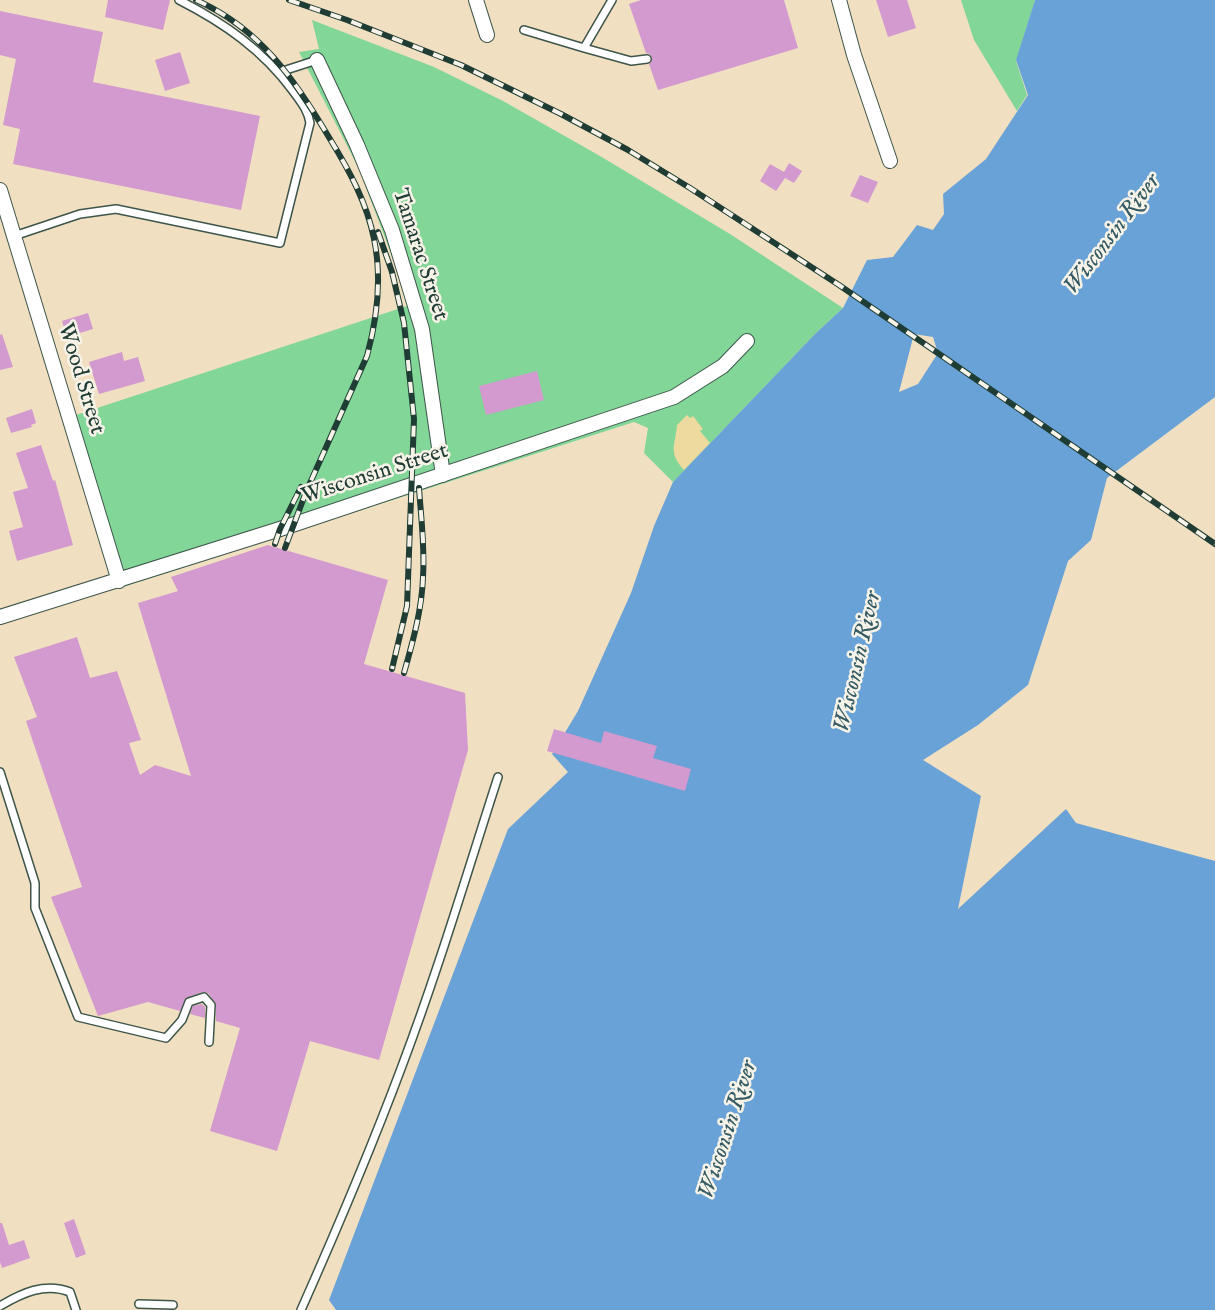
<!DOCTYPE html>
<style>
body{margin:0}
canvas{display:block;background:#f1dfc2}
</style>
<canvas width="1215" height="1310"></canvas>
<script>
const ctx = document.querySelector('canvas').getContext('2d');
ctx.lineJoin = 'round';
function paint(path, color) {
  ctx.fillStyle = color;
  ctx.fill(path, 'evenodd');
}
function stroke(path, color, width, dash) {
  ctx.strokeStyle = color;
  ctx.lineWidth = width;
  ctx.lineCap = dash ? 'butt' : 'round';
  ctx.setLineDash(dash || []);
  ctx.stroke(path);
}
function drawText(font, color, halo, rows, align = 'center') {
  ctx.font = font + ' "IM FELL English",serif';
  ctx.lineWidth = 5;
  ctx.setLineDash([]);
  ctx.textBaseline = 'middle';
  ctx.strokeStyle = halo;
  ctx.fillStyle = color;
  for (const [text, x, y, turn = 0] of rows) {
    ctx.save();
    ctx.translate(x, y);
    ctx.rotate((+turn || 0) * Math.PI / 180);
    ctx.textAlign = isNaN(turn) ? turn : align;
    if (halo) ctx.strokeText(text, 0, 0);
    ctx.fillText(text, 0, 0);
    ctx.restore();
  }
}
paint(new Path2D(`
 M961,0h74l-19,61 11,34 -10,16 -43,-71z
 M312,20l122,47 69,34 97,55 130,78 113,74 -28,26 -142,148 -29,-29 4,-25 -14,-6 -511,165 -47,-172 331,-109 -10,-37 -39,-102 -59,-115 20,-3z`), '#81d698');
paint(new Path2D(`
 M687,415l3,3 3,-2 10,13 -3,2 10,12 -26,27c-16,-18 -9,-23 -7,-45z`), '#eeda9e');
paint(new Path2D(`
 M1035,0h180v397l-108,81 -16,62 -23,21 -40,124 -50,40 -55,35 58,36 -23,113 108,-100 10,14 139,38v449h-879l-7,-10 179,-471 60,-57 -16,-18 26,-43 53,-118 23,-67 19,-44 142,-148 28,-26 24,-48 26,-3 24,-32 16,5 11,-16 -1,-20 43,-35 42,-64 -12,-35zM914,334l19,3 5,16 -20,31 -19,8z`), '#68a2d7');
paint(new Path2D(`
 M108,0h62l-7,30 -58,-13z
 M641,0h143l14,48 -140,42 -9,-26 3,-6 -2,-4 -4,-1 -17,-49z
 M876,0h31l9,28 -28,9z
 M0,11l103,21 -10,50 167,34 -19,94 -228,-46 7,-35 -17,-4 13,-66 -16,-4z
 M180,52l10,31 -25,8 -10,-31z
 M789,163l13,8 -8,12 -9,-5 -9,13 -16,-10 10,-17 14,8z
 M860,175l18,7 -10,21 -18,-7z
 M88,313l5,16 -26,8 -5,-16z
 M2,334l11,33 -13,3v-35z
 M122,352l2,9 14,-4 7,24 -46,13 -10,-32z
 M537,371l7,29 -58,15 -7,-29z
 M32,409l4,14 -5,2 1,2 -21,6 -5,-15z
 M41,445l12,36 2,-1 18,65 -56,16 -8,-30 14,-4 -10,-35 15,-4 -12,-35z
 M268,545l120,35 -24,84 101,29 3,57 -89,310 -69,-19 -33,110 -67,-20 30,-103 -24,-7v-17l-8,-11 -6,-1 -16,6 -6,13 -32,-9 -50,14 -47,-119 31,-10 -56,-166 11,-4 -23,-60 63,-20 13,41 27,-7 24,69 -12,3 11,32 15,-10 36,11 -53,-173 40,-12 -7,-14z
 M554,729l47,14 3,-12 53,15 -4,12 38,11 -6,22 -138,-40z
 M202,1004l3,3v11l-15,-4 3,-8z
 M74,1219l12,35 -10,4 -12,-35z
 M0,1223h2l7,22 15,-5 6,18 -28,10 -2,-6z`), '#d29ace');
const service = new Path2D(`
 M524,30l60,18 28,-48
 M584,48l47,13 16,-2
 M281,74l5,-4 31,-10
 M14,236l66,-22 36,-5 164,34 30,-120c-2,-13 -9,-21 -17,-32 -30,-41 -69,-68 -114,-91
 M0,772l35,111v25l43,109 88,21 16,-18 7,-18 15,-5 7,8 -2,37
 M139,1304l34,1
 M0,1306c22,-13 45,-24 70,-14l6,18
 M301,1310c36,-81 70,-161 101,-244 36,-95 65,-193 96,-289`);
const minor = new Path2D(`
 M476,0l11,35
 M839,0l15,55 36,106
 M317,60l40,85 35,85 30,99 21,146
 M0,190l119,391
 M0,617l280,-88 394,-132 49,-31 24,-25`);
stroke(service, '#3e5549', 10);
stroke(minor, '#3e5549', 16);
stroke(service, '#fff', 7);
stroke(minor, '#fff', 14);
const rail = new Path2D(`
 M196,0c65,29 99,80 134,139 19,31 37,64 44,100 8,38 3,80 -7,117l-61,136 -21,56
 M289,0l58,20 114,45 100,49 67,36 62,38 149,97 376,259
 M378,232l14,40 12,51 10,96 -7,187 -15,63
 M275,544l5,-15 21,-42
 M404,673c9,-32 18,-64 19,-96 2,-30 -2,-60 -4,-89`);
stroke(rail, '#1f3d34', 6);
stroke(rail, '#f7f3e8', 4, [11]);
drawText('22px', '#1f3d34', '#f7f3e8', [
 ["Tamarac Street",419,255,72],
 ["Wood Street",80,379,73],
 ["Wisconsin Street",375,475,-18]
]);
drawText('italic 24px', '#355b65', '#f7f3e8', [
 ["Wisconsin River",1113,235,-53],
 ["Wisconsin River",859,662,-77],
 ["Wisconsin River",729,1130,-72]
]);
</script>
